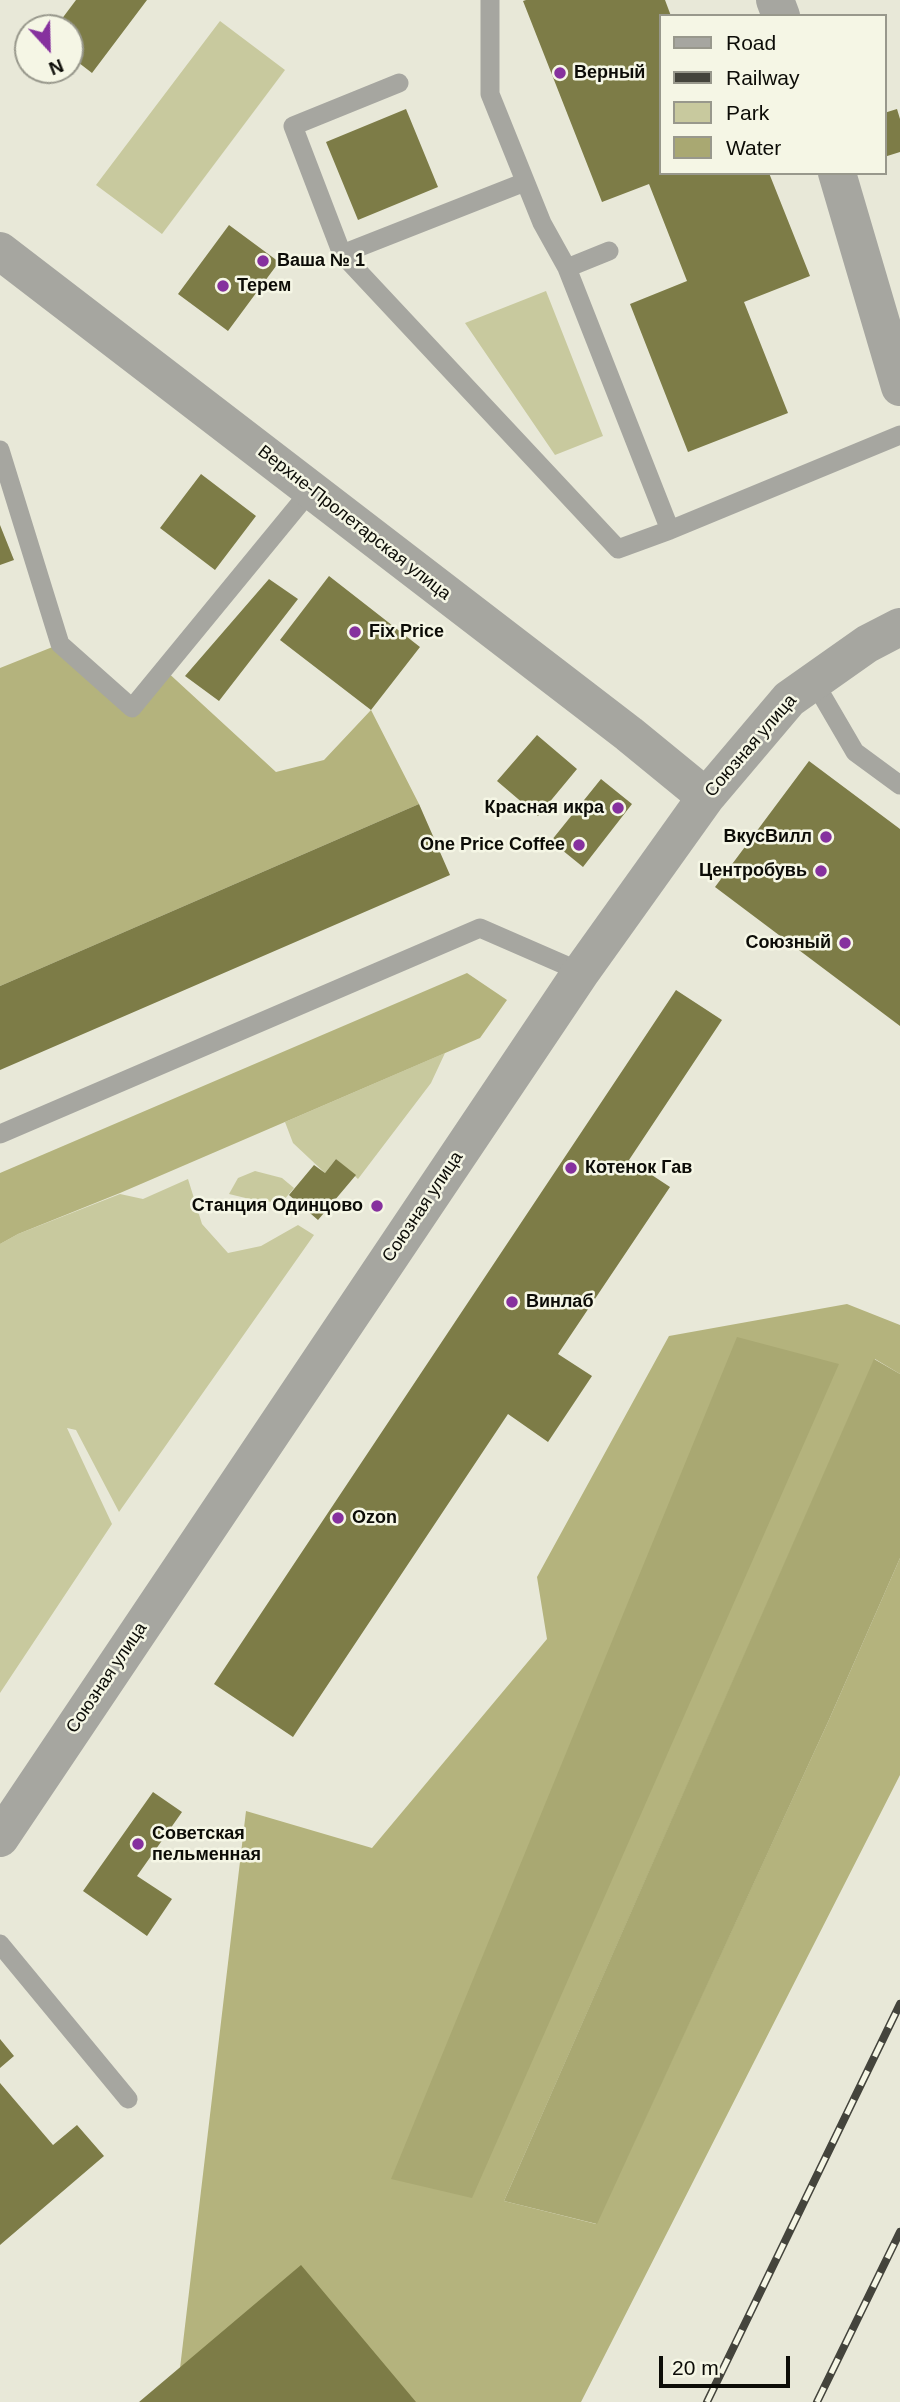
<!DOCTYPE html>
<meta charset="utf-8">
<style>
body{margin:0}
#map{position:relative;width:900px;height:2402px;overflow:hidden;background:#e8e8d8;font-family:Helvetica,sans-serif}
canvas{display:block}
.legend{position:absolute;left:659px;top:14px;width:228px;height:161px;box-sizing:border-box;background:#f5f6e5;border:2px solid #98988c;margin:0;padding:9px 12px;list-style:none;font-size:21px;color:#0c0c07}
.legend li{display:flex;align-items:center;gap:14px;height:35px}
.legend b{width:35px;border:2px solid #98988c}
.north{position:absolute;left:14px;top:14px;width:70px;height:70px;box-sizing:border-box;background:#f5f6e5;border:2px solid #98988c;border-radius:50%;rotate:158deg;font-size:19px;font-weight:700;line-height:28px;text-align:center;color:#0c0c07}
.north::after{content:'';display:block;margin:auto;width:24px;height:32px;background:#86319e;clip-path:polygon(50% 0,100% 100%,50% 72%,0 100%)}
.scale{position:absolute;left:659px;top:2356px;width:131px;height:32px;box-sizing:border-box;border:4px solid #0c0c07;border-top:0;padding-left:9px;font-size:21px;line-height:24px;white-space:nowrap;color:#0c0c07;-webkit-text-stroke:5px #f5f6e5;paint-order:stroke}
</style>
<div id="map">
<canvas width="900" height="2402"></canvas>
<ul class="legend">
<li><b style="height:9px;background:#a6a6a0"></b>Road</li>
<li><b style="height:9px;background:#44443c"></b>Railway</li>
<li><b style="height:19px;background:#c8c99e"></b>Park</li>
<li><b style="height:19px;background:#a9a872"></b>Water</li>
</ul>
<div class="north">N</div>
<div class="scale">20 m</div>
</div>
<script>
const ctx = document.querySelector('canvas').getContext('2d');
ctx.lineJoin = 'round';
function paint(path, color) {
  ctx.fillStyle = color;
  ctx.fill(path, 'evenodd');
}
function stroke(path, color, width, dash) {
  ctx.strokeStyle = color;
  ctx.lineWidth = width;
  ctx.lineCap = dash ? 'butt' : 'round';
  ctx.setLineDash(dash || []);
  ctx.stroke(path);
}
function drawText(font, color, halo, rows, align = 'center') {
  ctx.font = font + ' Helvetica,sans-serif';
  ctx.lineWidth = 5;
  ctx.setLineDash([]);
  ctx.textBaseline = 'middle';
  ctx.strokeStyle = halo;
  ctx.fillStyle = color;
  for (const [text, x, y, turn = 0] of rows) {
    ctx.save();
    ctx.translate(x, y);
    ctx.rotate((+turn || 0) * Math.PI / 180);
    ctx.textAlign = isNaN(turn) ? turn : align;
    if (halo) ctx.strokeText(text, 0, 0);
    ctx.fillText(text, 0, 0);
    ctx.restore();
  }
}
paint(new Path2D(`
 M220,21l65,49 -123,164 -66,-49z
 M546,291l57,145 -48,19 -90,-132z
 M445,1053l-14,30 -73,96 -22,-20 -11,14 -32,-30 -8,-21z
 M255,1171l27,7 12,10 -11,13 -21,1 -33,-8 9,-16z
 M188,1179l14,45 26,29 33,-7 37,-21 16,10 -195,277 -43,-82 -9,-2 45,96 -112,169v-449l18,-10 102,-40 23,5z`), '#c8c99e');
paint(new Path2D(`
 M60,644l72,64 32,-39 112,103 48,-12 47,-50 48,94 -419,182v-318z
 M467,973l40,27 -27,38 -360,155 -102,41 -18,10v-71z
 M847,1304l53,21v49l-25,-15 -371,842 92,23 232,-502 72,-164v217l-319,627h-405l70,-591 126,37 175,-209 -10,-62 132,-241z`), '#b4b37d');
paint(new Path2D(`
 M737,1337l102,27 -367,834 -81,-19z
 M874,1359l26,15v184l-72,164 -231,502 -93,-23z`), '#a9a872');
paint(new Path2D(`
 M76,0h71l-55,73 -22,-17v-28h-15z
 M526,0h139l6,16h-11v157h109l41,103 -66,26 44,111 -100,39 -58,-148 57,-23 -38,-97 -47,18 -79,-201z
 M406,109l32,78 -80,33 -32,-78z
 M897,109l3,10v33l-16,5v-44z
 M229,225l50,37 -51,69 -50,-37z
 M201,474l55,42 -41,54 -55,-42z
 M0,525l14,35 -14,5z
 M329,576l91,71 -49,63 -91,-70z
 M269,579l29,20 -79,102 -34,-25z
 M537,735l40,34 -39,47 -41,-35z
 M809,761l91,68v197l-185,-139z
 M601,779l31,25 -49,63 -32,-26z
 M419,804l31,71 -450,195v-84z
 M676,990l46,30 -93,140 41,27 -112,167 34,22 -44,66 -40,-28 -215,323 -79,-53z
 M336,1159l20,16 -38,45 -29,-25 25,-30 11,8z
 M153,1792l29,20 -45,64 35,23 -25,37 -64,-45z
 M0,2039l14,17 -14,12z
 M0,2083l53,62 24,-20 27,31 -104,89z
 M301,2265l115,137h-277z`), '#7d7c47');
stroke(new Path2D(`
 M490,0v94l52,129 25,45
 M399,83l-106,43 49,128 276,295 52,-19 230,-95
 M609,251l-42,17 103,262
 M342,254l183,-72
 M0,450l60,194 72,64 179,-218
 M813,680l42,72 45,33
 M0,1134l480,-206 101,44
 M0,1944l128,155`), '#a6a6a0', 19);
stroke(new Path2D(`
 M775,0l6,16
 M837,173l63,214`), '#a6a6a0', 38);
stroke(new Path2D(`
 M0,251l629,483 77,63
 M0,1838l581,-866 125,-175 83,-98 78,-55 33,-17`), '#a6a6a0', 38);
const rail = new Path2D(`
 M707,2402l193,-398
 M817,2402l83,-170`);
stroke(rail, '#44443c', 8);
stroke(rail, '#f5f6e5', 5, [16]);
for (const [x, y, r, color] of [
 [560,73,7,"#86319e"],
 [263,261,7,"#86319e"],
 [223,286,7,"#86319e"],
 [355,632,7,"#86319e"],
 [618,808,7,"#86319e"],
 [826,837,7,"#86319e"],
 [579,845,7,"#86319e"],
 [821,871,7,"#86319e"],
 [845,943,7,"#86319e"],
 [571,1168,7,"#86319e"],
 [377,1206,7,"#86319e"],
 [512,1302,7,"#86319e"],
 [338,1518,7,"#86319e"],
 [138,1844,7,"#86319e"]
]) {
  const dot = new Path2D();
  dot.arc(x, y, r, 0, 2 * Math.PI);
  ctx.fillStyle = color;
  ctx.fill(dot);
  stroke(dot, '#f5f6e5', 2.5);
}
drawText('bold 18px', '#0c0c07', '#f5f6e5', [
 ["Верный",574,73],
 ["Ваша № 1",277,261],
 ["Терем",237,286],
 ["Fix Price",369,632],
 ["Красная икра",604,808,"right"],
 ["ВкусВилл",812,837,"right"],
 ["One Price Coffee",565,845,"right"],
 ["Центробувь",807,871,"right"],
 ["Союзный",831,943,"right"],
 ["Котенок Гав",585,1168],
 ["Станция Одинцово",363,1206,"right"],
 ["Винлаб",526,1302],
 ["Ozon",352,1518],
 ["Советская",152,1834],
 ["пельменная",152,1855]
], 'left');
drawText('18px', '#0c0c07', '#f5f6e5', [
 ["Верхне-Пролетарская улица",354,523,38],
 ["Союзная улица",751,746,-49],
 ["Союзная улица",423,1207,-56],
 ["Союзная улица",107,1678,-56]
]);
</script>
